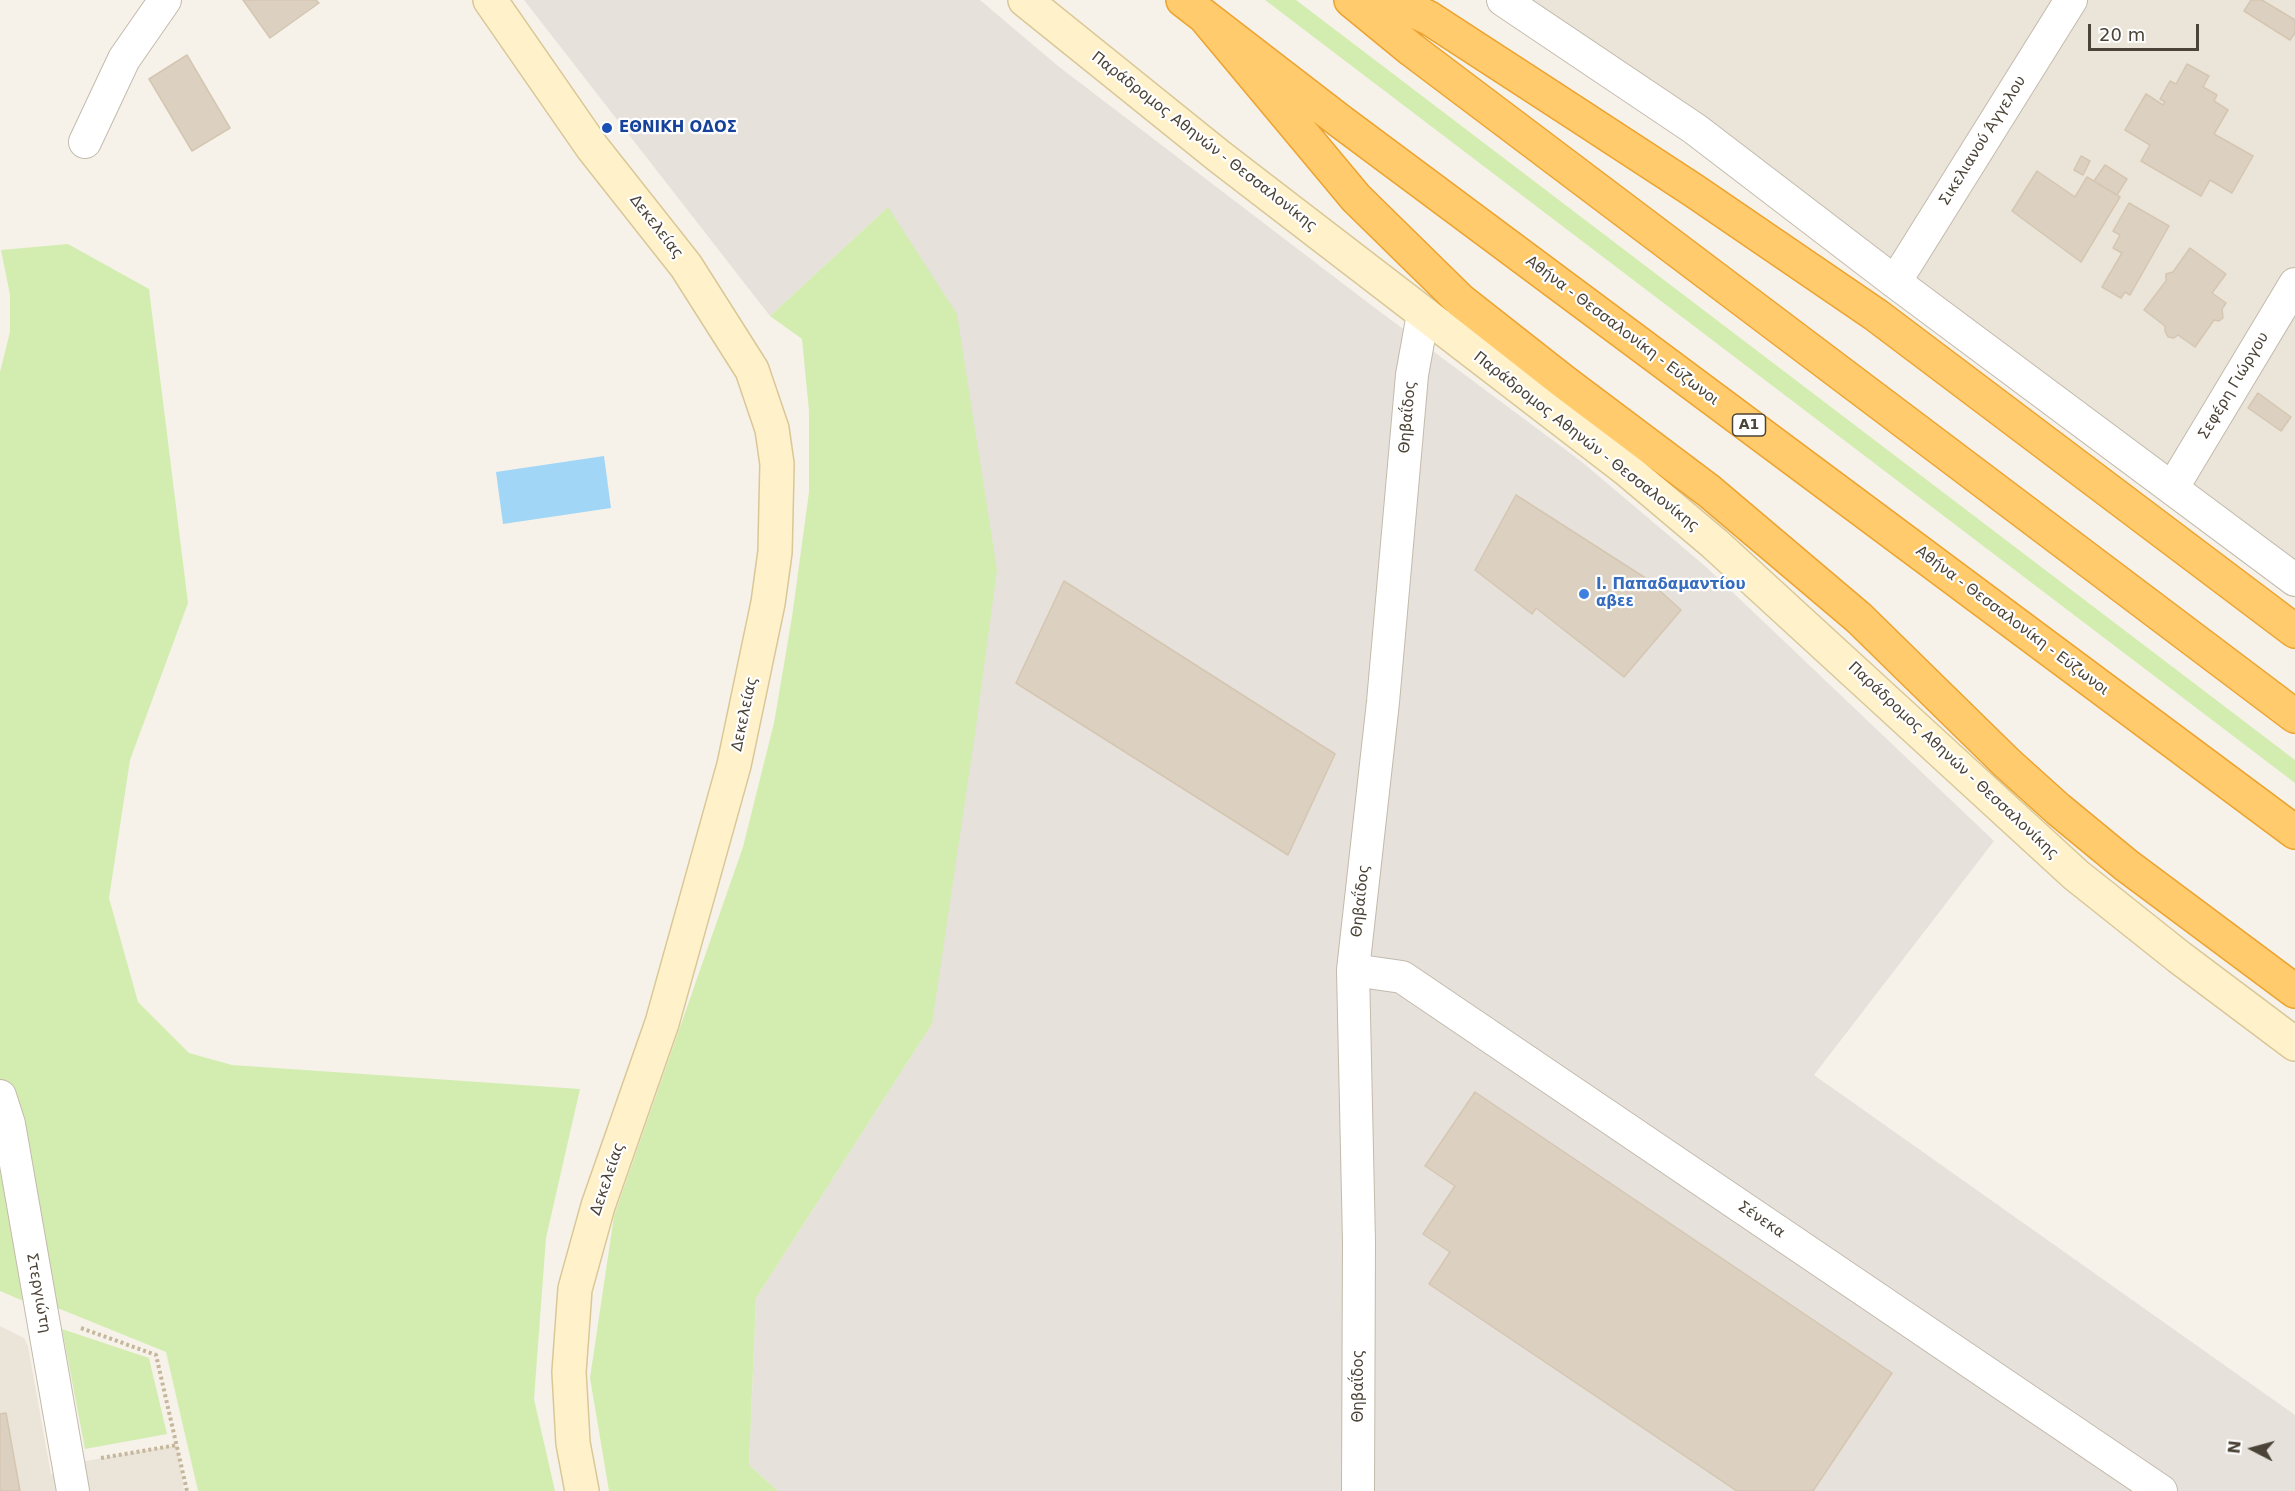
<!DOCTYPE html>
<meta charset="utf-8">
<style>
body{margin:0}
#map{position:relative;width:2295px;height:1491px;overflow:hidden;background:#f6f2ea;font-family:"DejaVu Sans",sans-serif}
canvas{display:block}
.north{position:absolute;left:2223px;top:1419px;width:60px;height:60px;-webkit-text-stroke:4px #fff;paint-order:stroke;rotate:276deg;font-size:16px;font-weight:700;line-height:24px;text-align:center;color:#4b4337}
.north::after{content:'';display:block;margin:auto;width:21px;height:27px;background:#4b4337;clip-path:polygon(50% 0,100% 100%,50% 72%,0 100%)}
.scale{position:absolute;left:2088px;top:24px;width:111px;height:27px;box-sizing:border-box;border:3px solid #4b4337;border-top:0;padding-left:8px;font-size:18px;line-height:21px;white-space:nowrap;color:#4b4337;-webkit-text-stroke:4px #fff;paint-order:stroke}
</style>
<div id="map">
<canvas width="2295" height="1491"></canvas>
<div class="north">N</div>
<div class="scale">20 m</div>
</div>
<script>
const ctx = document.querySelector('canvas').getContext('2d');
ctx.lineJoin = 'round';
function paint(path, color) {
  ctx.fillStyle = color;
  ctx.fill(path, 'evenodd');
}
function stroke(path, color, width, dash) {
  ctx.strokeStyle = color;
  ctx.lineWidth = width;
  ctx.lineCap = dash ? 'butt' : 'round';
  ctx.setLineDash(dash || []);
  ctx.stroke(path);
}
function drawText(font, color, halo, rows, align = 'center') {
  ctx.font = font + ' "DejaVu Sans",sans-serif';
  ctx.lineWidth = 4.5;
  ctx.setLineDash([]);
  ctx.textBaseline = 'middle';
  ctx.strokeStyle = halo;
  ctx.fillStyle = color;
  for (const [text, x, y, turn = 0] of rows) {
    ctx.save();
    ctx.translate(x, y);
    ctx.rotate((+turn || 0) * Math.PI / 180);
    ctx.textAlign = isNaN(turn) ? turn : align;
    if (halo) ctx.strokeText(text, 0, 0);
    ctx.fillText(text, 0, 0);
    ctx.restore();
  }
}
paint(new Path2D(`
 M1518,0h777v564l-367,-277z
 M0,1326l24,12 4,8 23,129 17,-11 109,-19 7,46h-184z`), '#ebe4d8');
paint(new Path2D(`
 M524,0h456l78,66 313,239 211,157 123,104 289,275 -180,234 481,340v76h-1517l-29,-26 7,-167 176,-274 -44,-817 -118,109z`), '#e6e1db');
paint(new Path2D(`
 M1265,0h31l999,760v23z
 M888,207l69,107 40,256 -22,164 -43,290 -176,274 -7,167 29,26h-169l-19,-113 24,-162 129,-369 31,-124 18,-106 17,-125v-81l-7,-72 -32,-23z
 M68,244l81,45 39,314 -58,157 -21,138 29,104 51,51 43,12 348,24 -34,149 -12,161 21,92h-357l-32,-139 -106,-43 -39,-9 -21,-9v-919l10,-40v-37l-9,-45z
 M62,1329l87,29 18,76 -82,15z`), '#d3edb0');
paint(new Path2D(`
 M604,456l7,52 -108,16 -7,-52z`), '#a2d6f7');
const building = new Path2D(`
 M243,0h73l3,3 -49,35z
 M2251,0h11l33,20v13l-5,7 -46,-29z
 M187,55l43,73 -38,23 -43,-72z
 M2187,64l22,12 -6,11 14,8 -3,6 14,9 -14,24 39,22 -21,37 -22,-13 -9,16 -60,-35 9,-16 -25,-15 21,-36 17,11 2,-3 -5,-3 10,-18 6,3z
 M2081,156l9,5 -7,14 -9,-5z
 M2105,165l22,14 -10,16 -23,-14z
 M2037,171l38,26 12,-20 33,20 -39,65 -69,-51z
 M2129,203l40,23 -39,69 -5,-3 -4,6 -19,-11 20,-34 -9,-5 7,-13 -7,-4z
 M2190,248l36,26 -14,19 14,10 -4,6 1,9 -4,3 -5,-1 -19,27 -17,-12 -4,3 -6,-1 -3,-6v-5l-21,-16 22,-29v-7l7,-2z
 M2258,393l33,24 -10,14 -33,-23z
 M1516,495l131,84 34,31 -57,67 -88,-69 -4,6 -57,-44z
 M1064,581l271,173 -47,101 -272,-172z
 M1475,1092l417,281 -79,118h-76l-308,-207 21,-32 -27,-18 32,-48 -30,-20z
 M6,1413l14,78h-20v-77z`);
paint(building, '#dcd1c1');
stroke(building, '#d5c6b1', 1.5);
const minor = new Path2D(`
 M1503,0l192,129 200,153 400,298
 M85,142l39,-83 41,-59
 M1895,282l176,-282
 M2173,487l122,-203
 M1353,970l49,7 759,514
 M0,1096l9,28 64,367
 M1358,1491l1,-249 -6,-272 30,-268 29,-327 11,-61`);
const secondary = new Path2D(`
 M490,0l102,147 94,119 66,104 20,59 5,35 -2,88 -7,51 -34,162 -72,258 -64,183 -23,83 -6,83 4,71 9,48
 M1025,0l195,157 406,312 89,75 361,331 103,82 116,87`);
const motorway = new Path2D(`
 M1183,0l157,121 955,711
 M1351,0l61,50 883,666
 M1391,0l38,18 143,93 121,79 183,125 419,316
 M1204,16l152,182 105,103 103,81 145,109 150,127 148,145 51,46 68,56 169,126`);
stroke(minor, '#c3baac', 34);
stroke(secondary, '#dac796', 36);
stroke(motorway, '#eca32f', 36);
stroke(new Path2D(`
 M81,1328l75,27 31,136
 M101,1458l76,-13`), '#c6b69b', 4, [3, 3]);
stroke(minor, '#fff', 32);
stroke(secondary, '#fff2cb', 33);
stroke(motorway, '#ffcb6c', 33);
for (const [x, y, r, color] of [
 [607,128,6,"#1a4fb4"],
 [1584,594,6,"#3f7fe0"]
]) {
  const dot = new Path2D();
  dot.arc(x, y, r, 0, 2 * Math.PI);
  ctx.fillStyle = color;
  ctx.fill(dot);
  stroke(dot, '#fff', 2);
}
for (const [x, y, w] of [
 [1749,425,33]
]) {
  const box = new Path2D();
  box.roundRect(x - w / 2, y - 11, w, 22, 4.5);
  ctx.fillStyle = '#fff';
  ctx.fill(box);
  stroke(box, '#4b4337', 1.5);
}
drawText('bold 14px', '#4b4337', null, [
 ["Α1",1749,425]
]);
drawText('bold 15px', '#164399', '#fff', [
 ["ΕΘΝΙΚΗ ΟΔΟΣ",619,128]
], 'left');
drawText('15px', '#4b4337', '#fff', [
 ["Σικελιανού Άγγελου",1983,141,-58],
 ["Παράδρομος Αθηνών - Θεσσαλονίκης",1204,142,38],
 ["Δεκελείας",656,227,52],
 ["Αθήνα - Θεσσαλονίκη - Εύζωνοι",1622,331,37],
 ["Σεφέρη Γιώργου",2234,386,-59],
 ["Θηβαΐδος",1408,417,-85],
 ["Παράδρομος Αθηνών - Θεσσαλονίκης",1586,442,38],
 ["Αθήνα - Θεσσαλονίκη - Εύζωνοι",2012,621,37],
 ["Δεκελείας",745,714,-78],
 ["Παράδρομος Αθηνών - Θεσσαλονίκης",1953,761,43],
 ["Θηβαΐδος",1361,901,-84],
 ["Δεκελείας",608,1179,-71],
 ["Σένεκα",1761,1220,34],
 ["Στεργιώτη",38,1293,80],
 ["Θηβαΐδος",1359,1386,-90]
]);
drawText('bold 15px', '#366cbe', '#fff', [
 ["Ι. Παπαδαμαντίου",1596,585],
 ["αβεε",1596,602]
], 'left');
</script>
